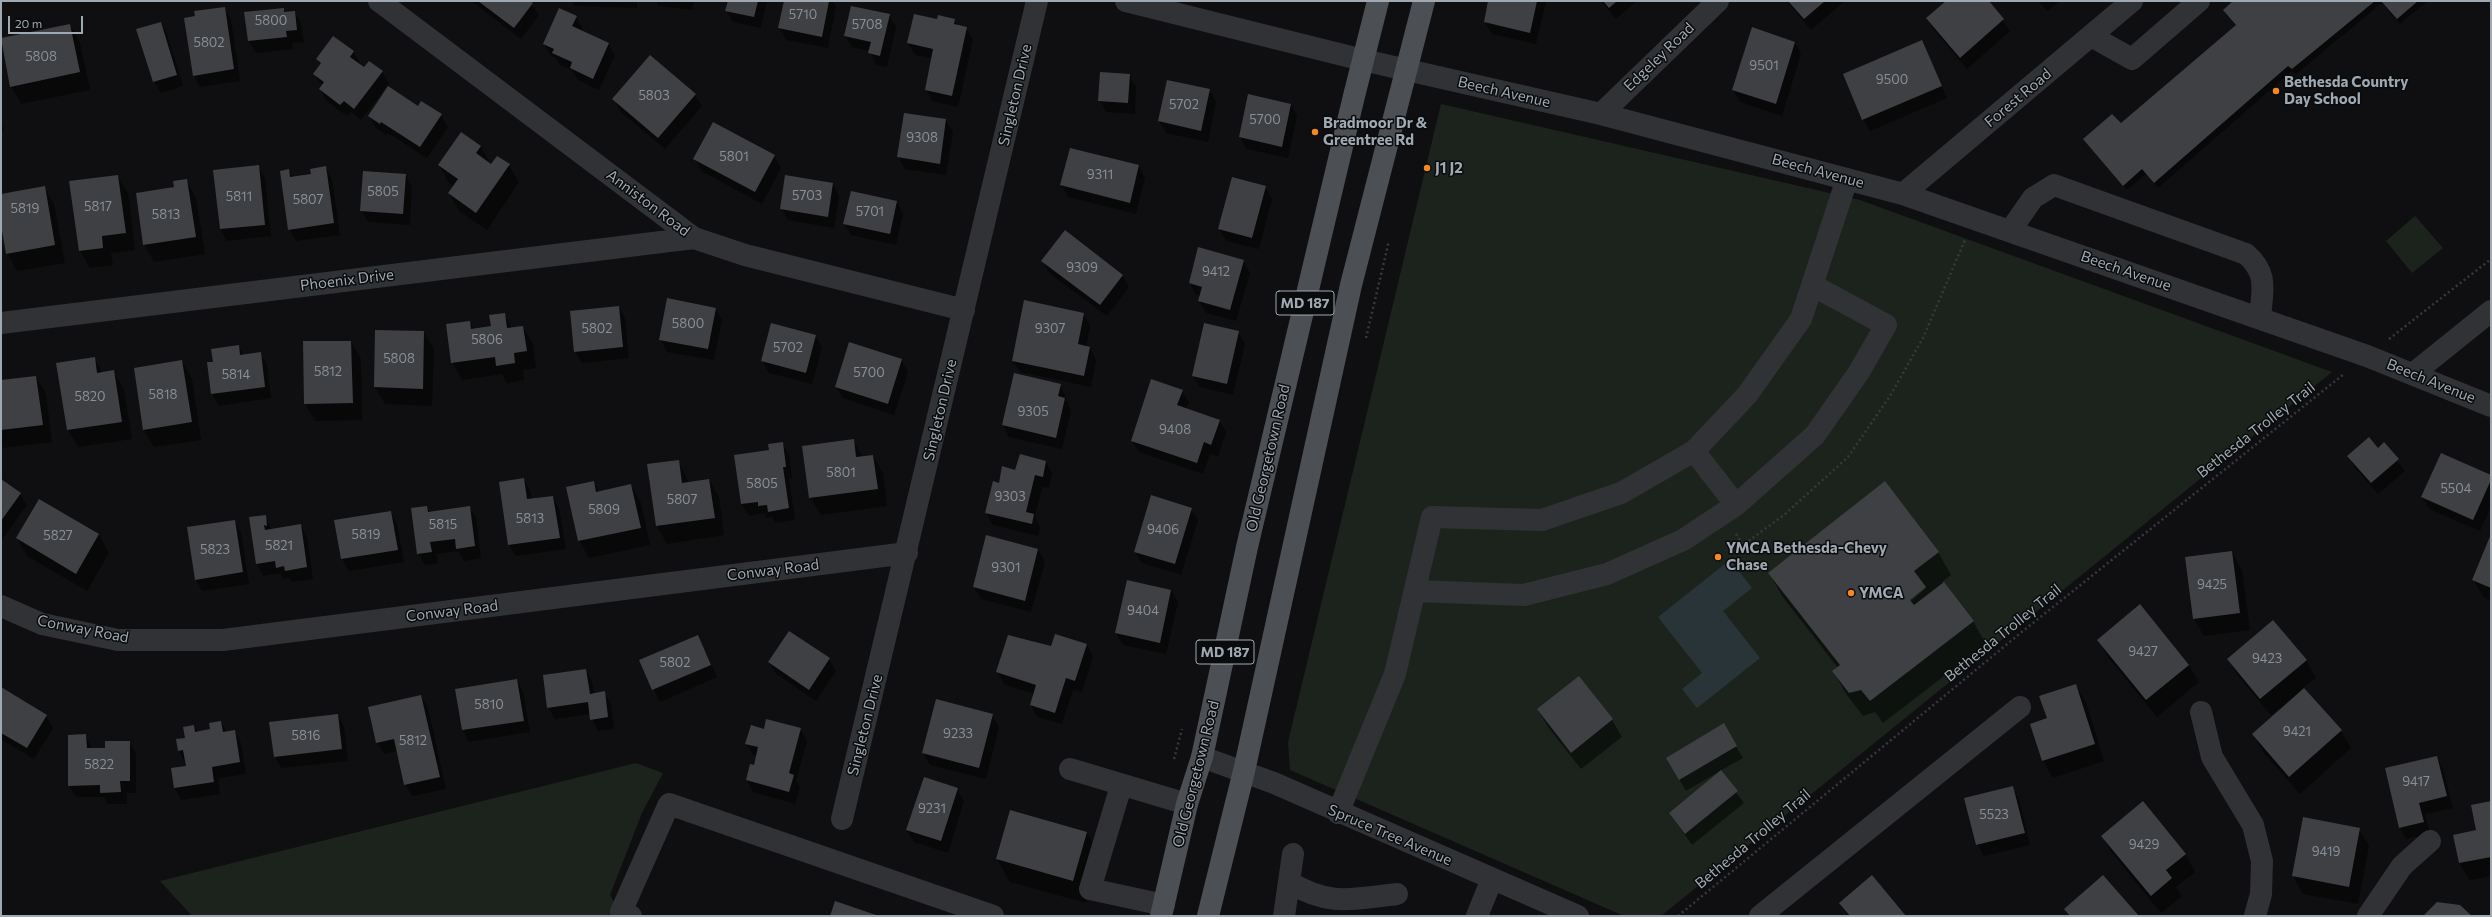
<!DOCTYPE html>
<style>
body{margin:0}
#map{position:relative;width:2492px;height:917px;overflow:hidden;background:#0f0f11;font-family:Commissioner,sans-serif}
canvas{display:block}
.frame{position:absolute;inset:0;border:2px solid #a0a9b2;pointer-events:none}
.scale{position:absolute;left:8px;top:16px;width:75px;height:18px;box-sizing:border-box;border:2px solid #a0a9b2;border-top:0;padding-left:5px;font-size:12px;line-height:14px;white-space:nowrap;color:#a0a9b2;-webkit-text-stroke:3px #0a0b0c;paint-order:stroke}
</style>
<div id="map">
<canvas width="2492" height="917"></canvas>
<div class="frame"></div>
<div class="scale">20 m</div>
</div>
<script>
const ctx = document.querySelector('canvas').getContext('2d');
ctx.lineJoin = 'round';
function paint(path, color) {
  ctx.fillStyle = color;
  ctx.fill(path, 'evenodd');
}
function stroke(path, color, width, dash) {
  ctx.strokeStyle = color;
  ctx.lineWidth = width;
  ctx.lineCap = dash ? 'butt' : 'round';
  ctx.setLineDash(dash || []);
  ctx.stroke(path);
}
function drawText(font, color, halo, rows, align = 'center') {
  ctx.font = font + ' Commissioner,sans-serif';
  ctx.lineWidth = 3;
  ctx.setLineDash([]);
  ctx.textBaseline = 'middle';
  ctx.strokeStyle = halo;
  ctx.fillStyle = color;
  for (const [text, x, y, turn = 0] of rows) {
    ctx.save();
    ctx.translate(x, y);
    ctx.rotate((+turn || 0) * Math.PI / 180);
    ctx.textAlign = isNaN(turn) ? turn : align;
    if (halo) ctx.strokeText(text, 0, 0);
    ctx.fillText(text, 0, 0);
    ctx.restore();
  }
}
paint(new Path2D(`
 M1441,104l419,96 472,172 -671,544h-37l-334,-146 -2,-28z
 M2415,216l28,32 -31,25 -26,-32z
 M636,763l27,10 -21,40 -32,82 12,21h-430l-32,-35z`), '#1c231c');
paint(new Path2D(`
 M1730,560l22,28 -29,23 37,47 -63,50 -15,-19 20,-16 -44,-56z`), '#293439');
paint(new Path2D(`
 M471,1h58l10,14 -18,24z
 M572,1h65v7l-62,-2z
 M656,1h38l-2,9 -34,-4z
 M729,1h38l-6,27 -28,-6 -7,-12z
 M785,1h48l3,5 -8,42 -42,-8 -7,-12z
 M1489,1h57l-10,43 -44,-10 -7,-12z
 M1601,1h36l-21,18z
 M1787,1h58l-34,29z
 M1947,1h40l23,30 -43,38 -33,-39 -7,-11z
 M2038,1h22l-13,10z
 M2235,1h193l-28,23 -18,-21 -86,71 -4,-3 -134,117 -12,-14 -19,16 -43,-51 37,-14 115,-99 -12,-16z
 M224,8l7,11 9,62 -40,6 -6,-12 2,-58z
 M283,9l3,4 9,-1 6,12 3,18 -12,1 1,6 -37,4 -7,-12 -3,-28z
 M889,15l7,12 -9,40 -11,-2 -6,-14 -18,-4 -7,-11z
 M576,17l7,12 -2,3 27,12 7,11 -16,35 -21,-10 -6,-10 -12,-5 -4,-7 -5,-2 -7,-12z
 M938,20h16l4,6 8,2 7,12 -15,67 -26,-6 -6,-11 6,-32 -17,-3 -7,-12z
 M161,23l6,11 16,52 -22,7 -7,-12z
 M70,25l10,18 10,47 -69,14 -10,-18z
 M1922,41l25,57 -77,33 -7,-12z
 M1795,42l6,12 -19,62 -42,-14 -7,-12z
 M353,52l11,17 18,3 7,11 -28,37 -10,-8 -4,4 -20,-15 -7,-12 2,-3 -8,-12 6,-9 -3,-6z
 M1129,75l7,12 -1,27 -29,-2 -7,-12z
 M1209,90l7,12 -8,40 -42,-9 -7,-12z
 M695,95l7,11 -37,43 -45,-38 -6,-12z
 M422,102l19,13 7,12 -21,31 -39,-25 -2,2 -10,-7 -7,-12 49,-9z
 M1291,105l6,11 -9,42 -41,-9 -7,-12z
 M1,117l3,14h-3z
 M946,120l7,12 -7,43 -41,-6 -7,-12z
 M481,147l10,18h18l10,17 -32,48 -28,-19 -10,-18 5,-7 -5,-3 -10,-18z
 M774,156l7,12 -19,36 -61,-33 -6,-12z
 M258,166l7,12 6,58 -44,5 -7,-12 -5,-58z
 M1139,166l6,12 -9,36 -68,-17 -7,-12z
 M326,167l6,12 8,56 -44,6 -7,-12 -1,-59 5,8 19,-3z
 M406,175l6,12 -2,38 -42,-3 -7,-12z
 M118,176l10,17 7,57 -24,3 2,12 -23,3 -10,-18z
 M186,180l10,18 9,56 -51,8 -10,-18 31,-56z
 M833,184l6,12 -5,32 -46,-8 -7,-12z
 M44,187l10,17 11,59 -48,8 -10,-18 -6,-34v-24z
 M1265,187l7,12 -13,50 -33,-8 -7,-12z
 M897,202l6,12 -7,31 -45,-10 -7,-12z
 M1043,261l79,14 7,12 -22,29 -58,-43z
 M1243,261l7,12 -14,48 -30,-8 -7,-12 2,-5 -5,-1 -6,-12z
 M619,307l6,12 4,39 -47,5 -7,-11z
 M715,308l7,12 -8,40 -47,-8 -6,-12z
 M504,314l8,14 11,-1 10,17 3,24 -13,2 1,10 -17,3 -5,-9 -40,6 -10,-18 18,-40 4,8 18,-3z
 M1083,314l7,12 -4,21 4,1 6,12 -5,27 -71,-15 -7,-11z
 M424,332l10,18 -2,56 -47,-2 -10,-17z
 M1238,332l7,12 -12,51 -33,-8 -7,-11z
 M815,336l7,11 -10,37 -43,-11 -7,-12z
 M351,342l10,17 1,61 -47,1 -10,-17z
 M239,346l5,10 16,-3 7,12 4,33 -52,8 -7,-12 -4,-31h6z
 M94,358l9,15 10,-2 11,18 8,50 -54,8 -10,-17 -11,-66z
 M901,360l7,12 -14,43 -51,-17 -7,-11z
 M182,361l10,18 9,61 -47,7 -10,-17z
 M36,377l10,17 6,48 -51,6v-67z
 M1060,384l11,27 -9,38 -53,-12 -6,-12z
 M1182,391l7,11 -3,7 33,11 7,12 -8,24 -8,-2 -7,20 -64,-22 -7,-11z
 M853,440l10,17 10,-1 10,17 4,33 -66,9 -11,-18z
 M782,443l7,12 3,23 -3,1 6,41 -20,3 -3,-6 -6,1 -2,-5 -15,3 -7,-12 -7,-48 35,-5z
 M2384,444l21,27 -27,23 -23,-26 -6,-12 29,-7z
 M678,461l11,22 20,-3 10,17 5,38 -57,9 -10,-18 -9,-61z
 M1046,462l6,11 -3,15 -7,-1 -7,29 5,10 -2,10 -45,-11 -7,-12 13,-29 17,-13z
 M2491,476v30l-11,25 -51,-22 -7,-12z
 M523,479l7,11 2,10 21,-3 6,11 7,41 -50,7 -7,-11z
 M1,480l19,14 7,11 -26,36z
 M594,482l5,10 32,-7 10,18 9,42 -61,13 -10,-18z
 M40,500l59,35 10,18 -22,38 -60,-35 -10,-18z
 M426,507l4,5 39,-5 7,11 5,40 -17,3 -6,-10 -22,3 2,9 -13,2 -7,-12z
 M1191,509l7,11 -17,55 -39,-12 -7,-11z
 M391,512l6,12 7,38 -55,9 -7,-12 -6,-38z
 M265,516l7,14 29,-5 6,12 6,42 -21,3 -2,-4 -7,1 -3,-6 -17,3 -6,-12 -7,-46z
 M234,521l7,11 8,52 -47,7 -6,-12z
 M2491,537v63l-8,-3 -10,-18z
 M1038,550l7,12 -14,50 -50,-13 -7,-12z
 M1938,552l13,23 -9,7 31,39 13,23 -103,79 -8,-11 -12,4 -17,-22 -13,-23 5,-3 -56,-72 -13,-23zM1925,586v3l-18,15 -2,-2z
 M2232,552l10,18 8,60 -46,6 -10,-17z
 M1171,590l7,12 -12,52 -43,-9 -7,-12z
 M698,636l19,41 -57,25 -20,-42z
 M1026,639l26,9 35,-3 6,12 -11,35 -9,-2 -11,34 -25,-7 -6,-12 3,-11 -30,-10 -7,-12z
 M2098,640l91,25 10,17 -42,35 -49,-60z
 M829,659l7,12 -20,30 -40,-27 -7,-12z
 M2228,659l78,1 10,18 -13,10 38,43 10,17 -51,46 -37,-42 -10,-18 28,-25 -1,-1 -9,7 -33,-39z
 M586,670l6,11 2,13 10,-1 7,11 3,25 -16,2 -8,-17 -35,5 -7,-12z
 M1579,677l33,43 10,17 -41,32 -33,-42 -10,-17z
 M517,680l6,12 7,40 -61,10 -6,-12 -7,-40z
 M2075,685l11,17 18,59 -51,17 -10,-17 5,-42z
 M1,688l45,28 7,12 -19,31 -33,-20z
 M421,696l7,12 18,81 -34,7 -7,-12 -7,-33 -14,3 -7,-12z
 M338,715l6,12 4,34 -67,7 -6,-11z
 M992,715l7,12 -13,52 -56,-14 -7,-12z
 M221,722l6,11 7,-2 7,12 5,31 -28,4 2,16 -39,6 -6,-12 12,-21 -8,-16 15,-25 4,6 14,-2z
 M1723,725l20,33 -23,13 24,32 -52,42 -22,-31 50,-43 -34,20 -19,-33z
 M800,729l7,12 -11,40 4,6 -5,17 -42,-12 -6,-12 10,-24 -4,-1 -7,-11 18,-14z
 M86,735l6,14h14l23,-7 7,12v39h-9v11h-19l-4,-7h-28l-7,-12z
 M2437,757l6,12 10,39 -28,6 5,20 -24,5 -6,-11z
 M2012,787l7,12 11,46 -46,11 -7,-12z
 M957,789l7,12 -16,52 -34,-11 -7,-12z
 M2491,802v74l-21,4 -11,-17 -5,-27 23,-5z
 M2359,829l10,17 -11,58 -55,-10 -10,-18z
 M1087,833l13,23 -14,47 -76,-21 -13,-23z
 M2102,836l83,18 10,18 -19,15 6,9 -21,17 -49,-60z
 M1840,903l65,13h-57z`), '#0007');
paint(new Path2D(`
 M478,1h52l3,2 -19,25z
 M728,1h30l-4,16 -29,-6z
 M784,1h45l-7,36 -44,-9z
 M1488,1h49l-7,32 -46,-11z
 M1603,1h14l-8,7z
 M1788,1h37l-21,18z
 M1946,1h43l15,18 -44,39 -34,-40z
 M2233,1h142l-83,68 -4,-3 -134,117 -12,-14 -19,17 -40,-47 29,-25 9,9 115,-98 -13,-15z
 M2381,1h37l-21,18z
 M851,6l39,8 -10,42 -12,-3 3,-11 -27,-6z
 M225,7l9,62 -41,7 -9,-58 11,-2 -1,-5z
 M284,8v4l11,-1 2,19 -11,1 1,6 -39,4 -4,-29z
 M559,8l18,8 -5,10 37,17 -16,36 -23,-11 2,-6 -20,-9 2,-4 -11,-5z
 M914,14l23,5 1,-4 17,4 -1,5 13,3 -15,69 -27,-6 8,-41 -26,-6z
 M161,22l16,53 -24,7 -17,-53z
 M70,24l10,48 -70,15 -9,-49z
 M1752,27l43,15 -19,62 -44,-14z
 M333,36l21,15 -4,6 14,10 5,-6 14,10 -29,38 -10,-8 -4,4 -21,-16 5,-7 -11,-8 8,-11 -5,-4z
 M1922,40l20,46 -80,34 -19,-46z
 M650,55l46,39 -38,44 -46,-39z
 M1100,72l30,2 -2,29 -30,-2z
 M1167,80l43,9 -9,42 -43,-10z
 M388,86l30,20 3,-5 21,13 -22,33 -39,-25 -1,2 -12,-8z
 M1248,94l43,10 -9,43 -43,-10z
 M904,113l42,6 -6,45 -43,-7z
 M713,122l62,33 -20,37 -62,-33z
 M461,132l20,14 -5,7 15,11 6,-8 13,8 -34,49 -28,-20 10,-14 -20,-14z
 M1070,148l69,17 -9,38 -70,-18z
 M259,165l6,60 -45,4 -7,-59z
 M326,166l8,57 -46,7 -8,-59 9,-2 1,8 21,-3 -1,-5z
 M363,171l43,3 -3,40 -43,-3z
 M118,175l8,58 -24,3 1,12 -24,3 -10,-70z
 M785,175l48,8 -5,34 -48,-8z
 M1232,177l34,9 -14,52 -34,-9z
 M187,179l9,58 -53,8 -7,-52 38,-6 -1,-6z
 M45,186l10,59 -49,9 -5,-29v-31z
 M851,191l46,10 -7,33 -47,-10z
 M1065,230l58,45 -23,30 -59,-44z
 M1198,247l46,13 -14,50 -32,-9 4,-14 -13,-4z
 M667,298l49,10 -8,41 -49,-9z
 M1024,300l60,13 -6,31 12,3 -6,29 -72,-15z
 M619,306l4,41 -49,5 -4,-41z
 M505,313l2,15 16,-2 4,25 -13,2 1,10 -19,3 -1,-9 -44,6 -5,-39 24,-3 1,8 20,-3 -2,-11z
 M771,323l45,12 -10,38 -45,-12z
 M1204,323l35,8 -12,53 -35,-8z
 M375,330l49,1 -1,58 -49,-2z
 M303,341h48l2,62 -49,1z
 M849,342l53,17 -14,45 -53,-17z
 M239,345l1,10 21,-3 4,35 -54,7 -4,-32h6l-2,-13z
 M95,357l2,16 17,-3 8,52 -55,8 -11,-67z
 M182,360l10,62 -49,8 -9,-62z
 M1014,373l47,11 -3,12 7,2 -9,40 -54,-13z
 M36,376l7,49 -42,5v-50z
 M1151,379l32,11 -6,15 43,15 -9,25 -7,-3 -7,21 -66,-22z
 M2369,437l9,11 6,-6 15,17 -28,24 -24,-27z
 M854,439l2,18 17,-2 5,34 -69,9 -7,-52z
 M783,442l3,25h-3l6,41 -21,4 -1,-7 -9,1v-4l-17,2 -7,-49 35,-5 -1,-6z
 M2441,453l50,22v5l-18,40 -52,-23z
 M1020,454l26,7 -3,16 -8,-2 -9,37 8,2 -2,10 -47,-11 8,-32 6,2 3,-17 13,4z
 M679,460l3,23 27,-4 6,39 -59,8 -9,-62z
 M524,478l3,21 26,-3 7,42 -52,7 -9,-63z
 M1,479l20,14 -20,28z
 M594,481l2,11 35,-8 10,44 -63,13 -12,-54z
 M1885,481l54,71 -25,19 12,16 -16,13 4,5 30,-23 30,39 -104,80 -9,-11 -12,3 -17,-22 8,-6 -72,-92z
 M1151,495l41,13 -17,56 -41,-12z
 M39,499l60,35 -23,40 -60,-36z
 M427,506l1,6 42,-6 5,40 -19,3 -1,-10 -25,3 2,10 -15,2 -6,-46z
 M391,511l7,39 -57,9 -7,-39z
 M266,515l1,11 -3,-1 1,5 36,-6 6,43 -22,4 -1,-5 -8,2 -1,-7 -19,3 -7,-47z
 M235,520l8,52 -48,8 -8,-53z
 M2491,534v54l-19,-8z
 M986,535l52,14 -13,52 -52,-14z
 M2232,551l8,62 -47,6 -8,-62z
 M1127,580l44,10 -11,53 -45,-10z
 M2140,604l49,61 -43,35 -49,-60z
 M2273,620l34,40 -47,39 -33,-40z
 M789,631l41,27 -21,32 -41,-28z
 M1055,634l32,10 -12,37 -9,-3 -11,35 -25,-8 6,-20 -40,-13 12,-37 43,11z
 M698,635l13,30 -59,25 -13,-30z
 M586,669l4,25 15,-3 3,26 -18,3 -2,-18 -41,6 -4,-33z
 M1579,676l34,43 -42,34 -34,-44z
 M517,679l7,42 -62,9 -7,-41z
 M2076,684l19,60 -53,17 -12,-37 17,-6 -8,-22z
 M1,687l46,28 -20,33 -26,-15z
 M2304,688l38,42 -53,47 -37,-43z
 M421,695l19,82 -36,8 -10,-46 -18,4 -8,-36z
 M936,699l57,15 -14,54 -57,-15z
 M338,714l4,35 -68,8 -5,-35z
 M766,719l35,9 -12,45 5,2 -5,17 -43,-12 4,-16 4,1 4,-18 -13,-3 6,-19 13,4z
 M221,721l2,11 12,-2 5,32 -28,5 2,15 -40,6 -3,-20 15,-2 -3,-16 -5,1 -2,-12 9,-1 -2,-11 11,-2 1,7 15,-3 -1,-6z
 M1724,723l13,23 -58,34 -13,-22z
 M86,734l1,14h18v-7h25v40h-10l1,11 -21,1v-8l-32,1v-51z
 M2437,756l10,40 -28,7 5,19 -25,6 -14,-60z
 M1721,770l17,21 -53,43 -16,-21z
 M924,777l34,11 -17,53 -35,-11z
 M2013,786l12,47 -49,12 -12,-47z
 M2143,801l43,53 -20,16 6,8 -21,18 -50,-60z
 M2491,801v56l-32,6 -6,-28 23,-5 -5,-25z
 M1010,810l77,22 -14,49 -77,-22z
 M2303,817l57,11 -11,59 -57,-11z
 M1872,875l34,41h-56l-11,-13z
 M2103,875l36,41h-69l-6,-7z
 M835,901l44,15h-49z
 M2437,902l23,3 12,11h-49z`), '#3e4044');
stroke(new Path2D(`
 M1366,338l23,-97
 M2389,339l102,-80
 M1736,534l7,11 41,-30 64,-58 42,-61 33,-58 42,-98
 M1174,759l8,-30
 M1678,916l345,-285 321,-257`), '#36393d', 2.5, [2, 3]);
stroke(new Path2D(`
 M379,1l315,237 51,17 219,55
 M1126,1l237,59 238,54 302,80 464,162 124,50
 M2091,36l41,23 67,-58
 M1601,114l117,-113
 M1903,194l229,-193
 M2010,231l23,-33 21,-13 192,69c23,20 16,37 14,64
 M1,323l693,-85
 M2414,373l77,-62
 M1694,451l42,54
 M1415,591l109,4 83,-21 76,-34 53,-35 79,-70 44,-63 27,-47 -74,-40
 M1,606l41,18 76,16h105l684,-87
 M2201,712l11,45 41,68 9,36 -1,33 -6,22
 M1202,757l72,26 304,133
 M1070,769l117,35
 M1121,786l-31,103 74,16
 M1338,813l57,-139 37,-157 110,3 79,-27 73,-42 53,-56 54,-76 46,-140
 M842,819l195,-818
 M1289,882c41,25 63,17 108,12
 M631,916l-10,-4 48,-108 324,112
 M1284,916l9,-62
 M1477,916l15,-37
 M1760,916l260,-209
 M2368,916l34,-50 28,-25`), '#303236', 22);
stroke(new Path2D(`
 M1161,916l26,-112 15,-47 45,-210 107,-451 24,-95
 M1208,916l36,-145 107,-486 73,-284`), '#4c5055', 22);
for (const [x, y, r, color] of [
 [2276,91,4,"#f68822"],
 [1315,132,4,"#f68822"],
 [1427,168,4,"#f68822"],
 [1718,557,4,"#f68822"],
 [1851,593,4,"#f68822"]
]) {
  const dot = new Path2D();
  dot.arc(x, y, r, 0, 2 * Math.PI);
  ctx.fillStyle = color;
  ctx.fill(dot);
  stroke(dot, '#0a0b0c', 1.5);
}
drawText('13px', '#888f96', null, [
 ["5710",803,15],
 ["5800",271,21],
 ["5708",867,25],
 ["5802",209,43],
 ["5808",41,57],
 ["9501",1764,66],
 ["9500",1892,80],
 ["5803",654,96],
 ["5702",1184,105],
 ["5700",1265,120],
 ["9308",922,138],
 ["5801",734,157],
 ["9311",1100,175],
 ["5805",383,192],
 ["5703",807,196],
 ["5811",239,197],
 ["5807",308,200],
 ["5817",98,207],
 ["5819",25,209],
 ["5701",870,212],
 ["5813",166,215],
 ["9309",1082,268],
 ["9412",1216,272],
 ["5800",688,324],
 ["5802",597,329],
 ["9307",1050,329],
 ["5806",487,340],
 ["5702",788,348],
 ["5808",399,359],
 ["5812",328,372],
 ["5700",869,373],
 ["5814",236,375],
 ["5818",163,395],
 ["5820",90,397],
 ["9305",1033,412],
 ["9408",1175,430],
 ["5801",841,473],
 ["5805",762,484],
 ["5504",2456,489],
 ["9303",1010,497],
 ["5807",682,500],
 ["5809",604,510],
 ["5813",530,519],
 ["5815",443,525],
 ["9406",1163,530],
 ["5819",366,535],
 ["5827",58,536],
 ["5821",279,546],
 ["5823",215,550],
 ["9301",1006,568],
 ["9425",2212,585],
 ["9404",1143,611],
 ["9427",2143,652],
 ["9423",2267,659],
 ["5802",675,663],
 ["5810",489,705],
 ["9421",2297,732],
 ["9233",958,734],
 ["5816",306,736],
 ["5812",413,741],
 ["5822",99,765],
 ["9417",2416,782],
 ["9231",932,809],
 ["5523",1994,815],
 ["9429",2144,845],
 ["9419",2326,852]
]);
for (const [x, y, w] of [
 [1305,303,58],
 [1225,652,58]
]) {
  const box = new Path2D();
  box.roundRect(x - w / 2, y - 12, w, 24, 3);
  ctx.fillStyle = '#0a0b0c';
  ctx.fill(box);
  stroke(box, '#a0a9b2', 1);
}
drawText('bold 14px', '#a0a9b2', null, [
 ["MD 187",1305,303],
 ["MD 187",1225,652]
]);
drawText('15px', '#a0a9b2', '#0a0b0c', [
 ["Edgeley Road",1659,57,-44],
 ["Beech Avenue",1504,92,13],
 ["Singleton Drive",1015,95,-77],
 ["Forest Road",2018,98,-40],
 ["Beech Avenue",1818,171,15],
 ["Anniston Road",648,203,37],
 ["Beech Avenue",2126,271,19],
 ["Phoenix Drive",347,280,-7],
 ["Beech Avenue",2431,381,22],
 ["Singleton Drive",940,410,-77],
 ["Bethesda Trolley Trail",2256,430,-38],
 ["Old Georgetown Road",1268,458,-77],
 ["Conway Road",773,570,-7],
 ["Conway Road",452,611,-7],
 ["Conway Road",83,629,11],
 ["Bethesda Trolley Trail",2003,633,-39],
 ["Singleton Drive",865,725,-76],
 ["Old Georgetown Road",1196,774,-76],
 ["Spruce Tree Avenue",1390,835,23],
 ["Bethesda Trolley Trail",1753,839,-40]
]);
drawText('bold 15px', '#a0a9b2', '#0a0b0c', [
 ["Bethesda Country",2284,82],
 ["Day School",2284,99],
 ["Bradmoor Dr &",1323,123],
 ["Greentree Rd",1323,140],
 ["J1 J2",1435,168],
 ["YMCA Bethesda-Chevy",1726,548],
 ["Chase",1726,565],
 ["YMCA",1859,593]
], 'left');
</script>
